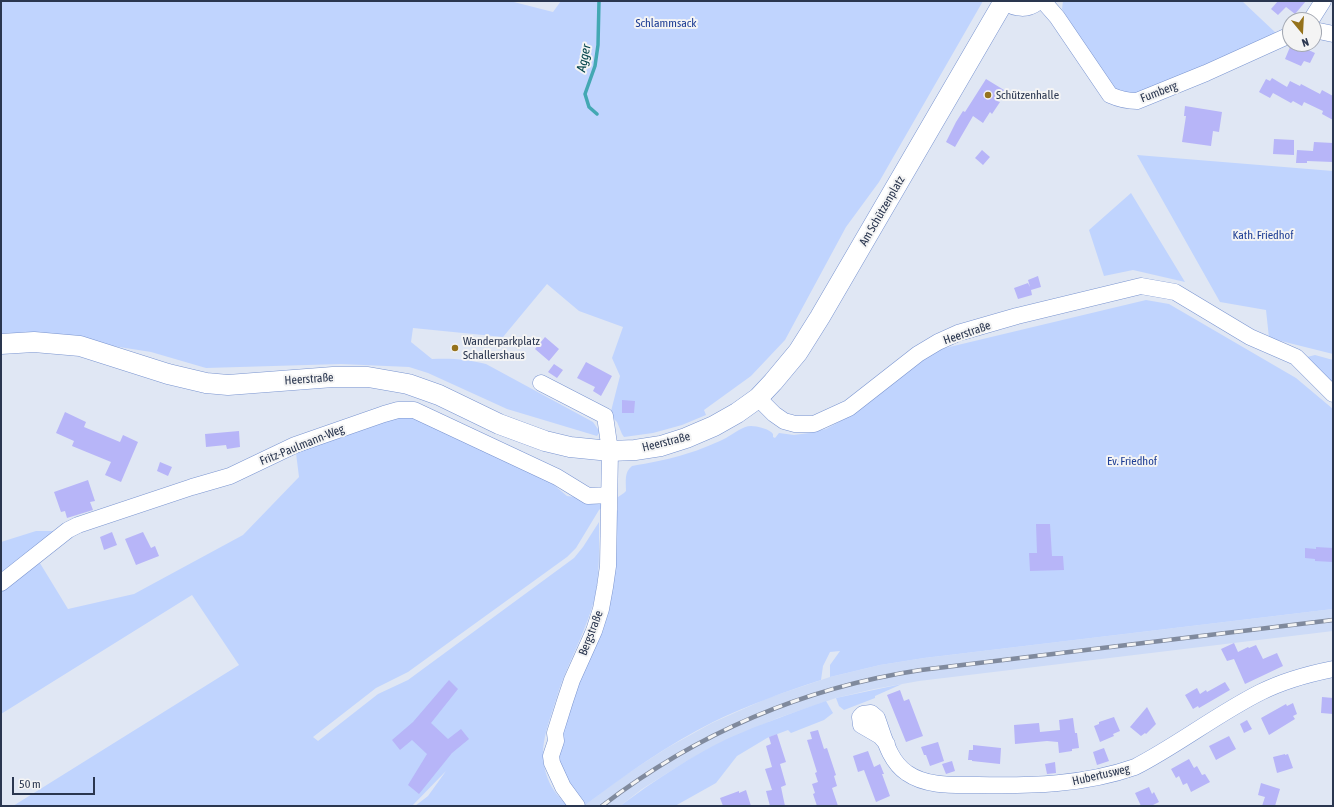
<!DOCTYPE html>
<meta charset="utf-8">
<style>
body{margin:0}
#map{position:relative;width:1334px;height:807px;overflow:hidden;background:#e0e7f4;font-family:"Asap Condensed",sans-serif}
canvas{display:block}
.frame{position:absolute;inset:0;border:2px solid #2a364f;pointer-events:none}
.north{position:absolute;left:1282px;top:12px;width:40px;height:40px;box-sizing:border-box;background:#f4f4f4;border:1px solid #a3a8b2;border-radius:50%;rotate:162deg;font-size:11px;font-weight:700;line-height:16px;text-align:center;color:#2a364f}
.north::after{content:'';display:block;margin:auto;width:14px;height:18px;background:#95721b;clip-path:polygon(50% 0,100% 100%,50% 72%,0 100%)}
.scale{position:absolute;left:12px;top:777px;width:83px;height:18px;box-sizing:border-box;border:2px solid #2a364f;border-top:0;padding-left:5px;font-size:12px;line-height:14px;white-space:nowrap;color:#2a364f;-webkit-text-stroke:3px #f4f4f4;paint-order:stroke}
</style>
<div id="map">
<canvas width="1334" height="807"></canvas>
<div class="frame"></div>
<div class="north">N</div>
<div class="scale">50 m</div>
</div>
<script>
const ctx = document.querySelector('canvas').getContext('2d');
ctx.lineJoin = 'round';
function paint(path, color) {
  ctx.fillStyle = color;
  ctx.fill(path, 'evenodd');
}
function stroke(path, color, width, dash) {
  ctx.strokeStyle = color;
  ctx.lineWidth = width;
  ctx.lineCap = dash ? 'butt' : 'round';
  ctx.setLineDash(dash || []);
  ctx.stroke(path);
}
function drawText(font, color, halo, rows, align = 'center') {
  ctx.font = font + ' "Asap Condensed",sans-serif';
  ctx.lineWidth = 4;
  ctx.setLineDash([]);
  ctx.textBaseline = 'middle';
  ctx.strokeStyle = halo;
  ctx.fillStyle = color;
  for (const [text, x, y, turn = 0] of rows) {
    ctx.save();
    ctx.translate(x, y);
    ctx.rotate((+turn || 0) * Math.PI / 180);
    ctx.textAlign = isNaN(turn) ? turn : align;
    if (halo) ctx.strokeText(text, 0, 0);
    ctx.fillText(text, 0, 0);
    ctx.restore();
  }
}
paint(new Path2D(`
 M1333,609v22l-414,50 -45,8 -38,9 -58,20 -49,21 -44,23 -43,27 -22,17h-36l38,-29 45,-29 45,-25 56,-25 62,-21 50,-12 44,-7z`), '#cddbf7');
paint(new Path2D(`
 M1,1h509l43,11 8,-11h422l-104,181 -33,45 -61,113 -34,36 -47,34 2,5 -24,10 -29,8 -29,4 -2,-3 -5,-12 -7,-7 10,-39 -8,-18 11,-31 -44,-16 -32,-27 -44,53 -90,-9 -2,14 21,17c19,-1 35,0 54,5l107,58 7,10 -3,4 -90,-27 -79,-36 -19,-6 -68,-3 -135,4 -55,-16 -51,-8 -99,-5z
 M1063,1h179l35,33 -140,63 -18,-3 -20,-23 -37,-62z
 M1137,155l196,16v183l-64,-16 -3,-28 -46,-8z
 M1131,193l54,89 -52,-12 -29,6 -15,-46z
 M1146,300l23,4 127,74 37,31v200l-409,49 -44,7 -50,12v-12l10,-14 -10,1 -7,14 -2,14c-37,12 -73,25 -108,42 -46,23 -88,53 -129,84l-25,-38 -1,-22 23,-77 33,-156 4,-3v-13l6,-4 2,-2c0,-10 -2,-19 6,-25 36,-6 61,-12 94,-28 7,-4 17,-12 25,-12 6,0 19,3 22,8v3l2,1 4,-5 15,2 15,-2 17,-4 20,-11 30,-21 48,-42 17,-6z
 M1315,355l18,5v24l-26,-27z
 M398,410l131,54 38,32 31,4 6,6 -5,4 -23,38 -9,9 -159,115 -32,16 -63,49 5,4 60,-47 30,-14 166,-122 9,-11 16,-25c0,26 1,53 -5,79 -7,25 -19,49 -29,73 -5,11 -8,23 -12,35 -8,25 -15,44 -5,70 4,11 12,19 20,27h-153l13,-10 18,-25 -34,35h-399l226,-141 -47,-70 -191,119v-172l35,-11h23l-24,24 33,54 66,-15 109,-59 56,-58 -4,-32z
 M902,684l-27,12v2l-31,12 -5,-4 -3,-8z
 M826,701l7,12 -9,7 -33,13 -3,-3 -21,8 -30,18 -21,27 -41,23h-55c34,-25 71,-50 109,-68 32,-14 65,-26 97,-37z`), '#c0d4fe');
stroke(new Path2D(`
 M597,114l-8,-7 -4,-13 10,-28 3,-21 1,-44`), '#43a8b3', 3.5);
paint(new Path2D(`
 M1278,1h28l-11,13 -9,-7 -8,8 -7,-6z
 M1290,47l10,4 2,-4 13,6 -5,10 -6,-2 -3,5 -16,-7z
 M1272,78l15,9 3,-6 10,5 1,-2 19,10 2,-4 11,6v24l-11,-6 1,-3 -19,-9 -2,4 -9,-5 -2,2 -18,-10 -3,5 -11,-6 7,-13 4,2z
 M986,79l18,11 -7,11 3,1 -8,12 -2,-2 -7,11 -10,-7 -18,31 -9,-5 10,-20 7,-11 2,1z
 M1185,106l37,6 -3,20 -6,-1 -2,15 -29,-4 4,-26h-2z
 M1274,139l20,1v15l-21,-1z
 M1314,142l19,1v19l-26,-1v2h-11l1,-13 16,1z
 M982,150l8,7 -7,8 -8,-7z
 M1038,276l3,11 -10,3 1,5 -14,4 -4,-11 14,-5 2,4 -2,-7z
 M545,337l14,12 -10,12 -14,-12z
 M586,362l26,14 -11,20 -8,-5 2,-4 -18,-9z
 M554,364l9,6 -6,8 -9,-6z
 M622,400l13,1 -1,12h-12z
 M65,412l21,10 -2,5 36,15 3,-7 15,7 -17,40 -16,-7 6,-13 -39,-16 2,-5 -18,-8z
 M239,431l1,16 -13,2 -1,-4 -20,2 -1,-13z
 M160,462l12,5 -4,9 -11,-5z
 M88,480l7,21 -5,1 3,8 -26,8 -2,-7 -4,1 -7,-20z
 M1036,524h14l2,32h11l1,14 -34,1 -1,-18h8z
 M112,532l5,13 -13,5 -4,-13z
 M143,532l8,16 4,-2 4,10 -23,9 -11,-26z
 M1316,547l17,1v14l-18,-1v-2l-10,-1v-10l11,1z
 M1234,643l4,9 10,-5 1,1 7,-3 7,14 14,-6 6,13 -38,18 -11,-25 -7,2 -6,-12z
 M449,680l9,9 -27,34 17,16 13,-10 8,10 -17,14 -33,41 -11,-9 19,-31 -15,-14 -12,10 -8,-10 21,-18z
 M1225,682l5,8 -31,18 -1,-2 -5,3 -8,-14 12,-7 3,6 6,-4 1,2z
 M900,690l4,11 5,-2 14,37 -17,6 -19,-47z
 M1322,697l11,1v16l-12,-1z
 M1293,703l4,11 -4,2 2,3 -26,16 -8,-17 25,-14 1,2z
 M1147,707l9,17 -10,10 -1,-1 -4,3 -11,-9z
 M1114,717l6,14 -7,3 1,2 -14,6 -6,-16 5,-2v-2z
 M1073,718l2,15h2l2,15 -7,1v2l-13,2 -1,-11 -11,-1 -32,3 -1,-19 25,-2 1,9 20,-2 -1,-10z
 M1247,720l5,9 -8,4 -4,-9z
 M818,730l6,19 3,-1 9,27 -2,1 3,10 -5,2 6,18h-21l-4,-12 2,-1 -3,-9 6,-2 -3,-9 2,-1 -10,-32 5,-1 -2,-7z
 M777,734l9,28 -6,2 6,21 -5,2 4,19h-15l-4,-15 6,-1 -7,-21 7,-2 -6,-21 5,-2 -2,-7z
 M1229,736l7,13 -20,11 -7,-14z
 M938,742l6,19 -14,5 -4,-11h-2l-3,-8z
 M973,745l28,3 -1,16 -28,-3v-1h-4l1,-10h4z
 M1104,748l5,13 -12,4 -4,-13z
 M868,751l6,16 6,-3 4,10h-2l8,22 -14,6 -12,-32 -6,2 -5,-16z
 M1285,754v1l3,-1 5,14 -16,5 -4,-16z
 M1189,759l5,9 3,-2 5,9 3,-1 5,8 -19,10 -4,-9 -4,2 -4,-9 -3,2 -5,-9z
 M952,761l3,10 -9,3 -4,-10z
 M1055,762l1,11 -9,1 -2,-10z
 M1261,783l19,6 -5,17h-13l3,-9 -7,-2z
 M1149,787l3,7 2,-2 5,10 -8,4h-10l-6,-13z
 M746,790l5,16h-28l-3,-8 19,-7v2z`), '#b7b5f8');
const minor = new Path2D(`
 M1043,1l14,16 53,78c9,4 16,6 27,6l69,-28 84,-38
 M1311,20l12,-19
 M1314,30l19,4
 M541,383l64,33 5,35 -2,115 -3,21 -4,22 -7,22 -22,49 -7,21 -10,32 1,8 -5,15 1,7 11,24 14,19
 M758,398l16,16 10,7 11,3h19l35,-16 69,-54 20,-12 20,-9 59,-17 124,-30 34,6 75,45 46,20 37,37
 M1,583l67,-53 10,-5 114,-38 38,-11 65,-31 89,-31 14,-4h16l143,67 31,19 21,-1
 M887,744l-7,-8 -19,-11 -1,-8 3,-3 8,-1 6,5c7,19 12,43 30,55 20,14 48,12 71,12 53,1 106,0 157,-18 43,-22 82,-53 126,-75 22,-11 47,-18 72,-23`);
const major = new Path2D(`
 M1007,1c9,6 20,7 29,0
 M1,344l33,-2 46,4 88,28 38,9 22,2 105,-8h35l40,7 31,11 60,29 46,17 25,6 40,4 25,-1 26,-4 25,-8 28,-12 23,-13 21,-15 15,-16 25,-30 22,-35 184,-316`);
stroke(minor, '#7994d0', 17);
stroke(major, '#7994d0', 21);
stroke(minor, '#fff', 16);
stroke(major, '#fff', 20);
const rail = new Path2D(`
 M602,806c95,-73 200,-118 319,-136l412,-50`);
stroke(rail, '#808a9d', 4.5);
stroke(rail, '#f4f4f4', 3, [9]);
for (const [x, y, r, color] of [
 [988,95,4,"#95721b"],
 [455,348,4,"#95721b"]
]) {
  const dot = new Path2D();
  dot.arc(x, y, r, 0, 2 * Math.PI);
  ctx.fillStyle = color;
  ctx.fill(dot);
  stroke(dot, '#f4f4f4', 1.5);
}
drawText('12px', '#1f3f95', '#f4f4f4', [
 ["Schlammsack",666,23],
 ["Kath. Friedhof",1263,235],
 ["Ev. Friedhof",1132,461]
]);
drawText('12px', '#2a364f', '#f4f4f4', [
 ["Fumberg",1159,92,-21],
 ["Am Schützenplatz",882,211,-60],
 ["Heerstraße",967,333,-19],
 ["Heerstraße",309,379,-4],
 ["Heerstraße",666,442,-14],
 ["Fritz-Paulmann-Weg",302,445,-22],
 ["Bergstraße",591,633,-69],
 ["Hubertusweg",1101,775,-13]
]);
drawText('12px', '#2a364f', '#f4f4f4', [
 ["Schützenhalle",996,95],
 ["Wanderparkplatz",463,341],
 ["Schallershaus",463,355]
], 'left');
drawText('italic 13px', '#024349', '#f4f4f4', [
 ["Agger",584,58,-78]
]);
</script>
